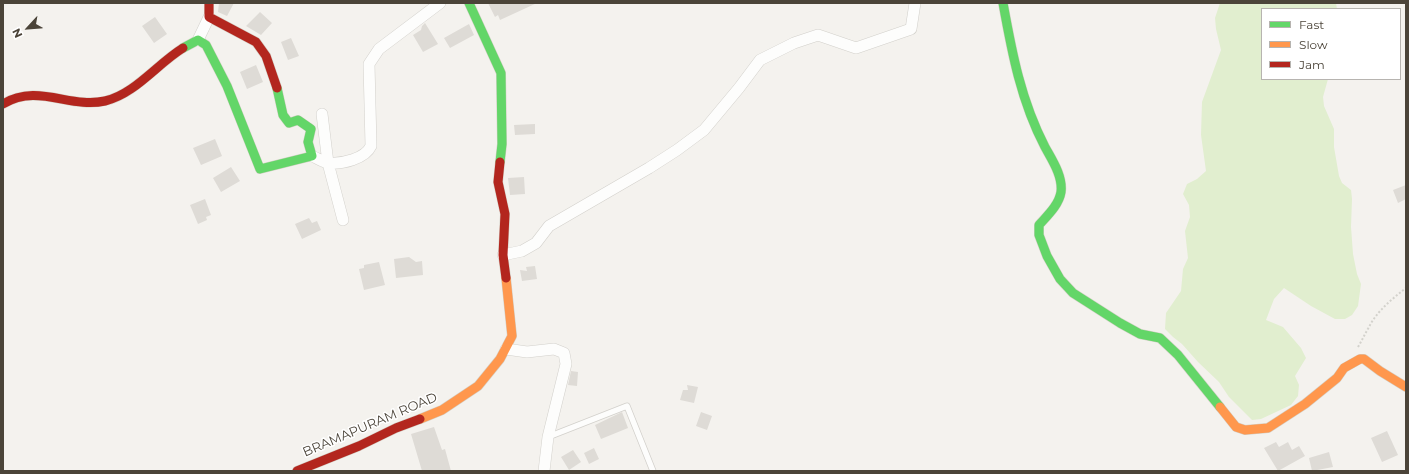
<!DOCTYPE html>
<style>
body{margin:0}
#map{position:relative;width:1409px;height:474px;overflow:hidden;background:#f4f2ee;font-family:Montserrat,sans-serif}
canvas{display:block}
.frame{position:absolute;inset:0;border:4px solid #4b4439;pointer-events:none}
.legend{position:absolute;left:1261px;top:8px;width:140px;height:72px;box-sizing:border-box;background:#fff;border:1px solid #b7b4b0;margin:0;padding:5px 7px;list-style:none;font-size:12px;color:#4b4439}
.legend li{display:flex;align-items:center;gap:8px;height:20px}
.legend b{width:20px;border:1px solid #b7b4b0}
.north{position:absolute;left:8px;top:8px;width:40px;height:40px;-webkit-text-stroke:3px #fff;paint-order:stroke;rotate:244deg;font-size:11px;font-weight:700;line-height:16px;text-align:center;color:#4b4439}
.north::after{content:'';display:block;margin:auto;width:14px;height:18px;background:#4b4439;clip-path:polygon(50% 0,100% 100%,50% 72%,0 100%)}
</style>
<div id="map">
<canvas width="1409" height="474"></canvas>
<div class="frame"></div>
<ul class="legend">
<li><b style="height:5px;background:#63d668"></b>Fast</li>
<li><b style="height:5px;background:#ff974d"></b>Slow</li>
<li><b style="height:5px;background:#b3261e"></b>Jam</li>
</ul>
<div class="north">N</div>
</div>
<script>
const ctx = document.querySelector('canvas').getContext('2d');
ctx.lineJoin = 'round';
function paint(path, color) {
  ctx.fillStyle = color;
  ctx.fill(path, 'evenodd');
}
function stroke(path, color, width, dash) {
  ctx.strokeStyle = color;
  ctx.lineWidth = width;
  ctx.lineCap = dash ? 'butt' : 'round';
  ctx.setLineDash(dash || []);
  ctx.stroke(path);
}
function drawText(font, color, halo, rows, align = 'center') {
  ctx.font = font + ' Montserrat,sans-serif';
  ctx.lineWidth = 3;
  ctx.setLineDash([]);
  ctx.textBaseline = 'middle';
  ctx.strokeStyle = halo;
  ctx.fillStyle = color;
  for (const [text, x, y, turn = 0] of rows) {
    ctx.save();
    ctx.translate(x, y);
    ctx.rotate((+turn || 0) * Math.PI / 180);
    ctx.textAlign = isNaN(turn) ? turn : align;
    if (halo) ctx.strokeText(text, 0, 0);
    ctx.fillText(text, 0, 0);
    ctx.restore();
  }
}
paint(new Path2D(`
 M1220,3h116l1,6h-75v70h66l-5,18 1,9 10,23v18l5,29 3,7 9,7 1,9 -1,28 2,27 4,20 4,10 -3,22 -6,9 -7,4h-10l-24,-13 -27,-18 -10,11 -8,21 17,7 18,21 5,10 -11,18 4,9 -1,11 -7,9 -30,14 -9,1 -23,-23 -10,-15 -21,-20 -16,-18 -9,-7 -8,-8 1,-16 15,-22 2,-22 5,-11 -3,-27 5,-14 -1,-12 -6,-11 4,-10 10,-5 9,-8 -5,-36 1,-33 19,-52 -5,-21 -1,-11z`), '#e1eecf');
paint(new Path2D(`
 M219,3h15l-7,13 -9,-4z
 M488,3h49l-37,17 -2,-5 -3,2z
 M260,12l12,11 -11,12 -15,-9z
 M155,17l12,17 -13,9 -12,-17z
 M425,23l13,21 -15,8 -10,-17 8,-5 1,-4z
 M469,24l5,11 -24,13 -6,-10z
 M291,38l8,18 -11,4 -7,-18z
 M256,65l7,17 -16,7 -7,-17z
 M535,124v10l-20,1 -1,-10z
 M215,139l7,17 -21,9 -8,-17z
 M231,167l9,14 -19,11 -8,-14z
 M524,177l1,17 -15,1 -2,-17z
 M1406,185v14l-8,4 -5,-13z
 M205,199l6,16 -5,2 1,3 -9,4 -8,-19z
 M309,218l3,5 5,-2 4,9 -19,9 -7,-15z
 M409,257l7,5 6,-1 1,14 -27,3 -2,-19z
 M379,262l6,23 -21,5 -5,-21 5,-1v-3z
 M535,266l2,13 -15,2 -2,-11 7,1 -1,-4z
 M571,371l7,1 -1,14 -9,-1z
 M687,385l11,2 -4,16 -14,-3 3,-10h5z
 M622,412l6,16 -27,11 -6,-14z
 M701,412l11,4 -5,14 -11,-4z
 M434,427l8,23 3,-1 6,22h-29l-11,-37z
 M1387,431l11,24 -16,7 -11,-24z
 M1276,442l3,5 9,-5 4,8 7,-4 6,10 -27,15 -14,-23z
 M594,448l5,11 -10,5 -5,-11z
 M573,450l8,12 -12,8 -8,-13z
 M1329,452l4,15 -21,4 -3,-13z`), '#dedbd6');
const lane = new Path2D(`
 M548,437l79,-31 26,65`);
const street = new Path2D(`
 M198,40l11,-23
 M322,114l6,49 15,57
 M312,156c5,2 12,7 17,7 13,1 36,-4 42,-17l-2,-82 10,-15 61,-46
 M503,255l19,-4 14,-8 13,-17 100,-58 28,-18 27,-20 35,-42 21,-28 34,-17 24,-8 38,13 55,-19 4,-26
 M506,349l21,3 27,-3 10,4 2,11 -18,73 -4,34`);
const fast = new Path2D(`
 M469,3l32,70 1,71 -2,18
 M1003,3c9,50 18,98 42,144 7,13 18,29 16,45 -2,13 -14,24 -22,33v10l8,21 13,23 13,14 47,30 20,11 20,4 18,17 42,52
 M183,48l15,-8 8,5 21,41 33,83 52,-13 -4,-14 3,-13 -13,-9 -9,3 -6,-8 -6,-27`);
const slow = new Path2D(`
 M1220,407l16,20 9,3 23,-2 37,-24 32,-26 7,-10 16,-9h4l16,12 26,16
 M420,419l22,-9 36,-24 22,-27 12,-23 -6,-58`);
const jam = new Path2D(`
 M209,3v14l47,25 10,14 11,32
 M3,104c35,-21 67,5 102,-3 30,-7 52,-37 78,-53
 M500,162l-2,20 7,32 -2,41 3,23
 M297,471l62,-25 37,-18 24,-9`);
stroke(lane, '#d2d0cb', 7);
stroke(street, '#d2d0cb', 12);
stroke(fast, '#d3cfc5', 10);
stroke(slow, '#d3cfc5', 10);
stroke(jam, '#d3cfc5', 10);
stroke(new Path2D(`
 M1358,347c4,-7 7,-13 11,-20 8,-16 23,-28 37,-39`), '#d3d2cc', 2, [2, 2]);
stroke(lane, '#fdfdfc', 5.5);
stroke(street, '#fdfdfc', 11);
stroke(fast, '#63d668', 9);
stroke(slow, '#ff974d', 9);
stroke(jam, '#b3261e', 9);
drawText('13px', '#4b4439', '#fff', [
 ["BRAMAPURAM ROAD",370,425,-23]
]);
</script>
